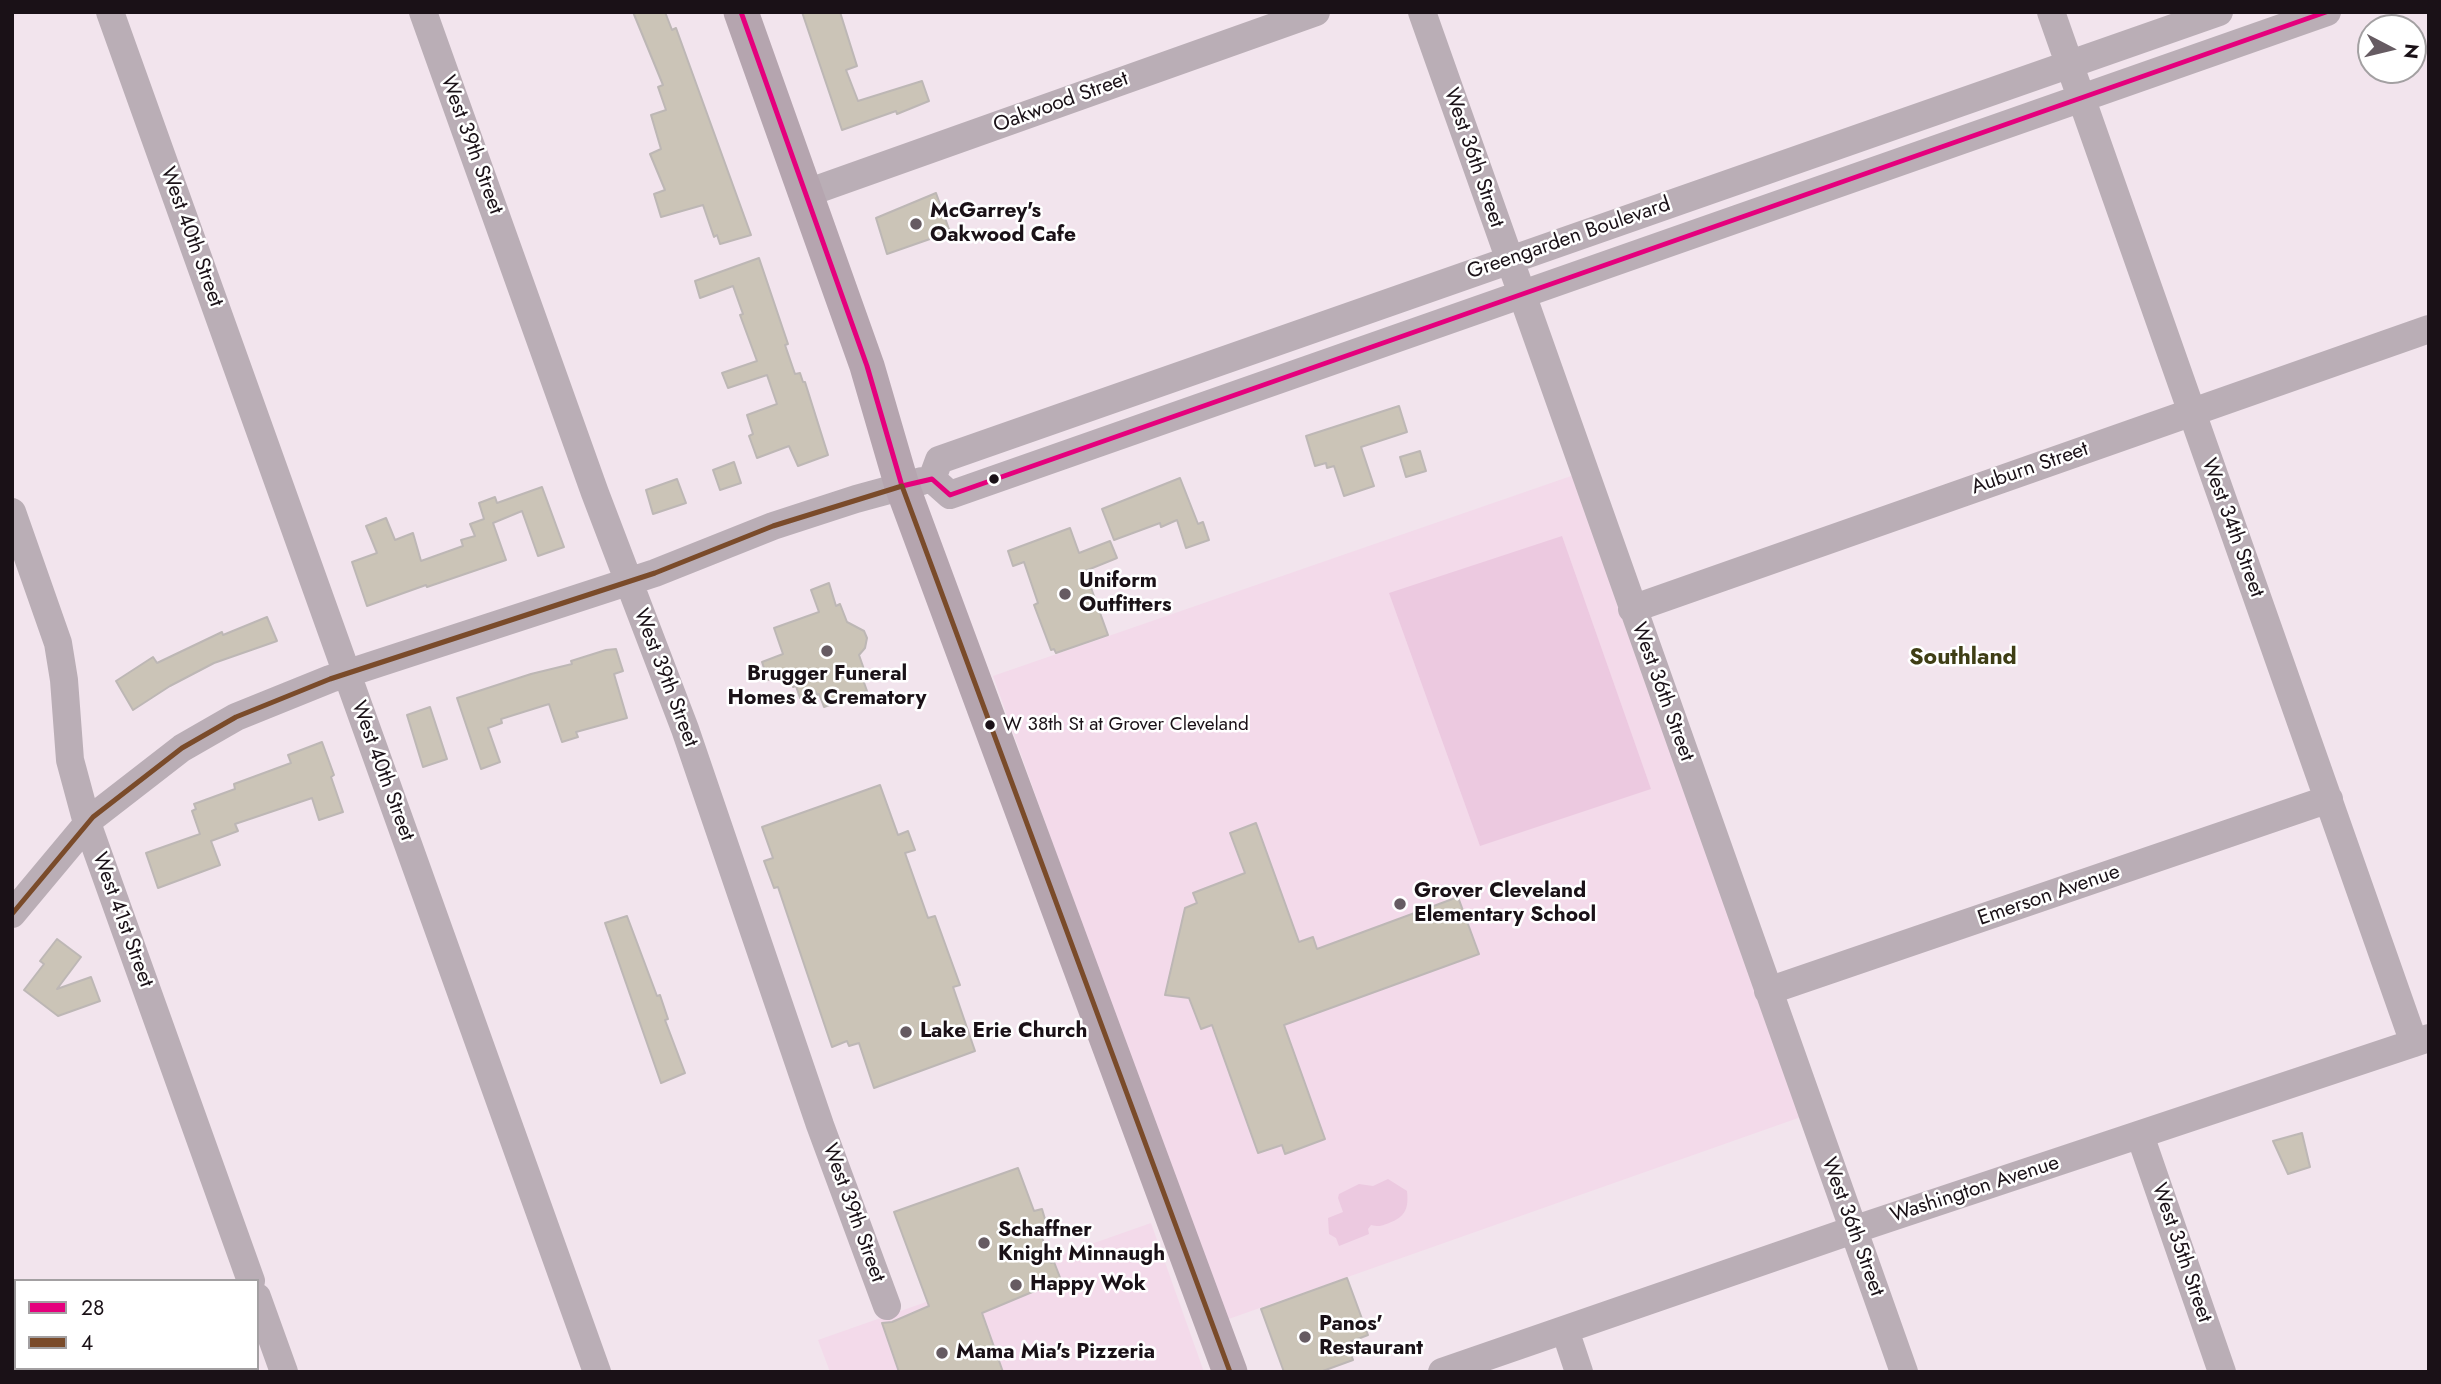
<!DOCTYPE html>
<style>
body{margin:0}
#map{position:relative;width:2441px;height:1384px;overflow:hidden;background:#f2e4ed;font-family:Jost,sans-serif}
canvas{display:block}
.frame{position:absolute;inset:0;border:14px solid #1a1117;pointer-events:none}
.legend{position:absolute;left:14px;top:1279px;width:245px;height:91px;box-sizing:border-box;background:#fff;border:2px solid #a3a0a2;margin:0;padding:9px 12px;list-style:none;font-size:21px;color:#1a1117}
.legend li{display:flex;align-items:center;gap:14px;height:35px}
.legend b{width:35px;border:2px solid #a3a0a2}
.north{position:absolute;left:2357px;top:14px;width:70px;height:70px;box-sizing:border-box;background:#fff;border:2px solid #a3a0a2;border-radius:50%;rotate:97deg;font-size:19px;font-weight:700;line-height:28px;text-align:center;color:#1a1117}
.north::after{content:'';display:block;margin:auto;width:24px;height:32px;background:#665b62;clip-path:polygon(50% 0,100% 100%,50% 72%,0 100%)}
</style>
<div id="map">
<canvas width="2441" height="1384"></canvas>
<div class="frame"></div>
<ul class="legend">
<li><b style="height:9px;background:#e5007d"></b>28</li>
<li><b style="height:9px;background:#7a4b2a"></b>4</li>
</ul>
<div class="north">N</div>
</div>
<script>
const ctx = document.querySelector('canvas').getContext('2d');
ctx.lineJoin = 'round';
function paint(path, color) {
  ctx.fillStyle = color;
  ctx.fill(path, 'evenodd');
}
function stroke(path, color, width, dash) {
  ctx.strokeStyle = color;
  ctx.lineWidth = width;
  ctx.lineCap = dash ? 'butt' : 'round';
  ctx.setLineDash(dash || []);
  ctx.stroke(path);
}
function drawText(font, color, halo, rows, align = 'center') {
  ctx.font = font + ' Jost,sans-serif';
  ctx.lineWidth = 5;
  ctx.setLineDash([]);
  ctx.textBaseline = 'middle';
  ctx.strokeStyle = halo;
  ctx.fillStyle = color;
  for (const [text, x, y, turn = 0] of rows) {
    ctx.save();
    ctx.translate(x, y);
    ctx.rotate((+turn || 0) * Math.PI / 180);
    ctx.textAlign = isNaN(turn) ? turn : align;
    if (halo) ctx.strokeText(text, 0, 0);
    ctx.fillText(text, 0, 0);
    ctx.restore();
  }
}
paint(new Path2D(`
 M1574,475l227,642 -578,204 -230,-645z
 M1151,1223l53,149h-374l-12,-32z`), '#f3daea');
paint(new Path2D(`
 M1562,536l89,253 -171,57 -91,-253z
 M1388,1179l19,12c2,18 -2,26 -18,32 -8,3 -9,4 -18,2l-3,4 1,5 -30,12 -3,-8 -7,-4 -1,-16 15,-6 -5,-14 1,-4 20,-10 14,2z`), '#ecc9e0');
const building = new Path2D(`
 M633,12h32l7,18 4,-2 75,207 -31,9 -3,-9 -3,2 -11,-32 -42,12 -7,-23 11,-4 -15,-36 11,-5 -10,-34 15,-5 -8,-23 5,-2z
 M802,12h38l17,54 -11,4 12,31 64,-20 7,20 -32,13 -1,-3 -54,19z
 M936,193l14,39 -63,22 -11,-36z
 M759,258l29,86 -3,1 10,29 5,-1 3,9h2l23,73 -30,11 -9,-20 -32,12 -8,-22 4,-2 -6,-19 30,-11 -10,-29 -39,13 -6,-15 35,-12 -17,-46 3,-1 -10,-28 -33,12 -5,-17z
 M1399,406l8,26 -46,15 13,39 -30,10 -10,-30 -7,2 -1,-5 -11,3 -9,-30z
 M1420,451l6,20 -20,6 -6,-20z
 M734,462l7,21 -21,7 -7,-20z
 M1180,478l18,46 5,-2 6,18 -23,8 -9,-28 -16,7 -1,-4 -46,17 -12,-31z
 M677,479l9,24 -33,11 -7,-24z
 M542,487l22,60 -26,9 -16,-45 -29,12 13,37 -79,27 -1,-2 -59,21 -15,-44 25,-9 -11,-27 20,-8 9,22 18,-7 8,28 42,-15 -2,-6 14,-4 -5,-12 14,-5 -5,-16 16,-6 2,6z
 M1070,528l9,25 31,-12 7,17 -32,13 23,64 -52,18 -2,-4 -3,1 -17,-45 4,-2 -14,-41 -11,4 -5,-15z
 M829,583l7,23 4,-2 7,18 17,9 3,7 -2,10 -6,7 7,20 -4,2 5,14 -43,16 -5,-13 -2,1 -1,-3 -16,6 -4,-12 -3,1 -5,-14 -20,7 -6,-18 21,-8 -9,-26 45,-16 -8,-22z
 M267,617l10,24 -63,22 -44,23 -37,24 -17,-29 37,-24 4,6 65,-31 1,3z
 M616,649l7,22 -9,3 13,44 -51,14 2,5 -16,5 -13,-38 -48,15 1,4 -14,5 12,34 -19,7 -24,-71 74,-24 41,-10 -1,-3 35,-11z
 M430,707l17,52 -24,8 -16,-52z
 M322,742l12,33 -3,2 12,35 -24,8 -7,-22 -77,26 3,7 -27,10 9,24 -62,23 -12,-35 54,-19 -8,-23 4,-2 -2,-5 41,-15 -1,-5 57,-21 -3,-8z
 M880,785l18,50 10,-4 7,19 -10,3 23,65 7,-2 13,36 12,33 -7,2 22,64 -101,37 -15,-45 -10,3 -2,-5 -15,6 -54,-160 -4,1 -10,-27 9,-3 -11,-31z
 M1256,823l43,119 14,-5 4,12 141,-52 21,57 -195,71 41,114 -40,15 -3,-9 -24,8 -46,-128 -11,4 -12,-31 -24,-3 20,-87 12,-5 -4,-10 52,-20 -15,-40z
 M627,916l30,80 3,-1 8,24 -3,1 20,53 -24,10 -56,-160z
 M57,939l24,18 -24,32 34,-12 9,24 -42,15 -34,-26 20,-26 -4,-3z
 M2302,1133l8,34 -22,7 -15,-33z
 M1018,1168l16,43 8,-2 5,17 -8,3 12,34 3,-1 7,18 -79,33 21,59h-104l-17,-49 10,-1 37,-16 -35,-94z
 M1347,1278l21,57 -21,8 6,17 -33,12h-36l-23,-63z`);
paint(building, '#cbc4b7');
stroke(building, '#bdb7b5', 2);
stroke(new Path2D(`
 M110,12l487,1360
 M423,12l172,481 90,236 135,396 67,181
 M1422,12l482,1360
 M2051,12l363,1031
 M807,193l509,-181
 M932,479l18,16 1377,-483
 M932,479l7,-19 1280,-448
 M12,512l46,131 6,37 6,80 17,63 164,458
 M1632,609l797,-280
 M12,914l81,-97 89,-69 54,-31 94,-38 325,-106 118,-47 83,-27 66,-18
 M1768,991l561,-192
 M2140,1135l82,237
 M257,1297l27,75
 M1565,1330l14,42
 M1442,1372l411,-142 576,-192`), '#baaeb6', 28);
stroke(new Path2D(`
 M741,12l126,354 35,120 328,886`), '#b5a5af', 35);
stroke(new Path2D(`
 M741,12l126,354 35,120 30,-7 18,16 1376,-483`), '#e5007d', 5);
stroke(new Path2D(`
 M12,914l81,-97 89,-69 54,-31 94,-38 325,-106 118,-47 129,-40 328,886`), '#7a4b2a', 5);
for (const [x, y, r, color] of [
 [916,224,7,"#665b62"],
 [994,479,6,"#1a1117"],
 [1065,594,7,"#665b62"],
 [827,651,7,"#665b62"],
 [990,725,6,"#1a1117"],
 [1400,904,7,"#665b62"],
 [906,1032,7,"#665b62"],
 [984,1243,7,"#665b62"],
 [1016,1285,7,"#665b62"],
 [1305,1337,7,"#665b62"],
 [942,1353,7,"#665b62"]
]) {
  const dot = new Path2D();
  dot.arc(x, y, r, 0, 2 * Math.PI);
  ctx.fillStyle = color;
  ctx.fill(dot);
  stroke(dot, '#fff', 2.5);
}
drawText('19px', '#1a1117', '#fff', [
 ["W 38th St at Grover Cleveland",1003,725]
], 'left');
drawText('21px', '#1a1117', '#fff', [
 ["Oakwood Street",1061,103,-20],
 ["West 39th Street",471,145,70],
 ["West 36th Street",1473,158,71],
 ["West 40th Street",191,237,70],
 ["Greengarden Boulevard",1569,239,-19],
 ["Auburn Street",2030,469,-19],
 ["West 34th Street",2232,528,70],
 ["West 39th Street",665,678,69],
 ["West 36th Street",1662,692,70],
 ["West 40th Street",382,771,70],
 ["Emerson Avenue",2049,896,-19],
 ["West 41st Street",122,920,70],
 ["Washington Avenue",1975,1190,-18],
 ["West 39th Street",853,1213,70],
 ["West 36th Street",1852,1227,70],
 ["West 35th Street",2181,1253,71]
]);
drawText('bold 21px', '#1a1117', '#fff', [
 ["McGarrey's",930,212],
 ["Oakwood Cafe",930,236],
 ["Uniform",1079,582],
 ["Outfitters",1079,606],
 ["Brugger Funeral",827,675,"center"],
 ["Homes & Crematory",827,699,"center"],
 ["Grover Cleveland",1414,892],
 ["Elementary School",1414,916],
 ["Lake Erie Church",920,1032],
 ["Schaffner",998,1231],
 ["Knight Minnaugh",998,1255],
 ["Happy Wok",1030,1285],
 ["Panos'",1319,1325],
 ["Restaurant",1319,1349],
 ["Mama Mia's Pizzeria",956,1353]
], 'left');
drawText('bold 23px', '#3f3e15', '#fff', [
 ["Southland",1963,658]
]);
</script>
